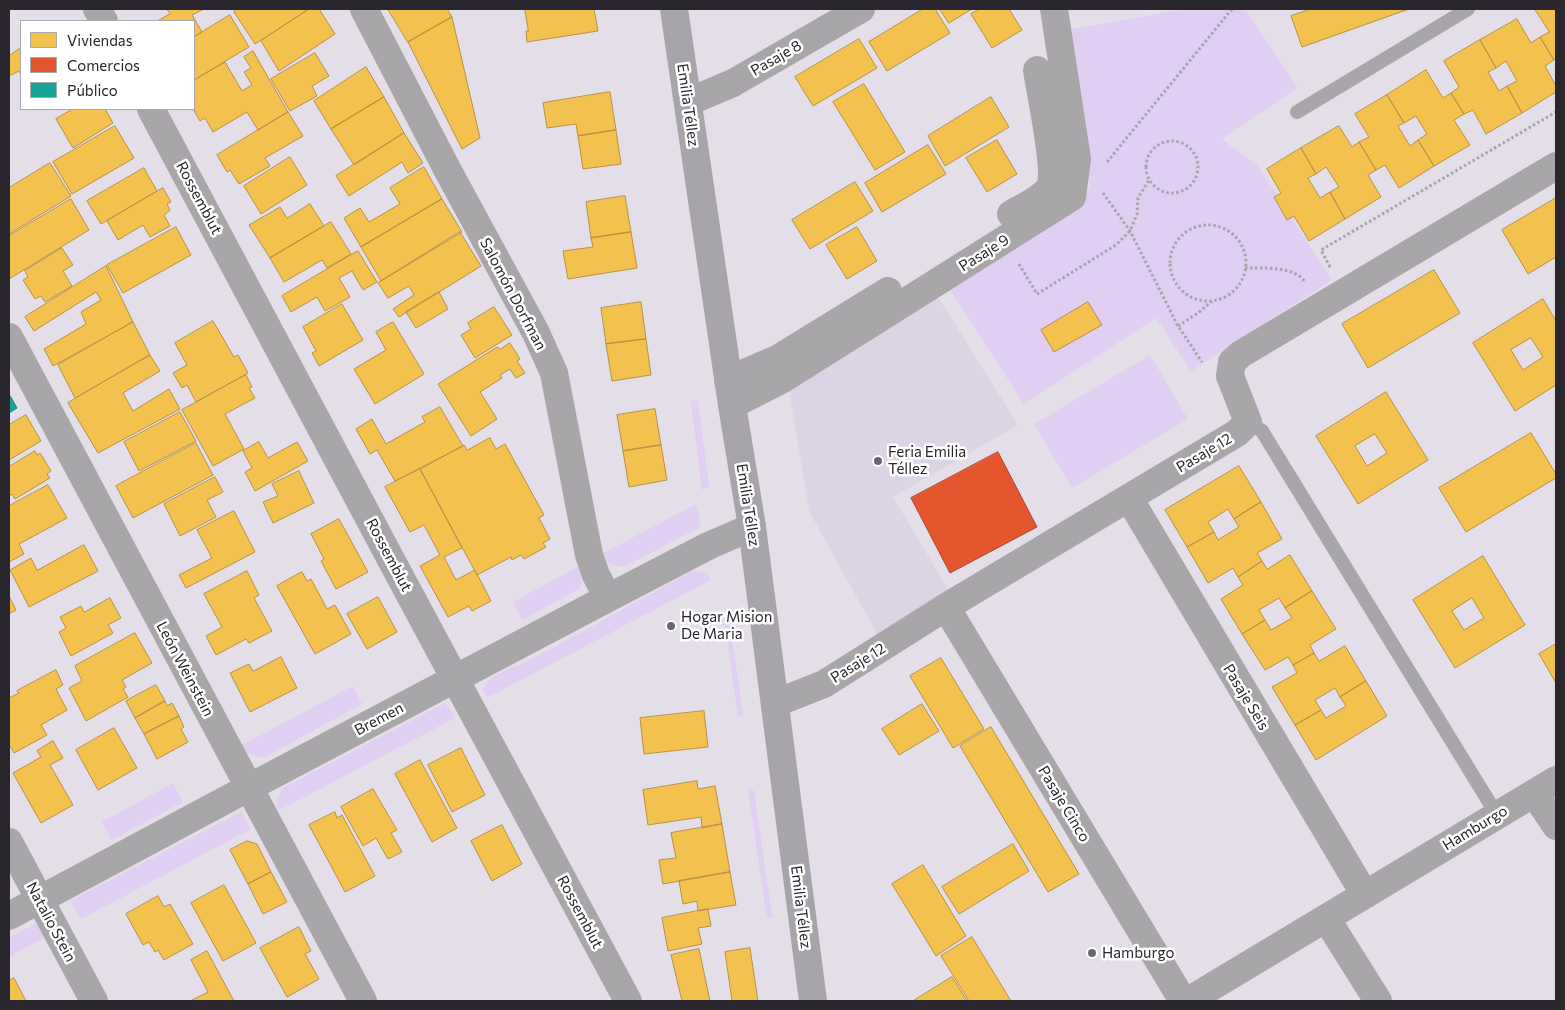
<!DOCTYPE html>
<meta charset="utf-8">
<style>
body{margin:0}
#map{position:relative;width:1565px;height:1010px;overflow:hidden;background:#e3dee8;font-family:Commissioner,sans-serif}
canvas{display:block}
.frame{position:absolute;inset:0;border:10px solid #29262d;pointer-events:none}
.legend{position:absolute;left:20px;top:20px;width:175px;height:90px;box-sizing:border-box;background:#fff;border:1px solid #a9a8ab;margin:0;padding:6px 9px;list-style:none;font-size:15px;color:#29262d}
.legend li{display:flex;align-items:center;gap:10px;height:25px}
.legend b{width:25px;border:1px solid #a9a8ab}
</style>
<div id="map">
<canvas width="1565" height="1010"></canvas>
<div class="frame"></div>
<ul class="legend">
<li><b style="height:14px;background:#f2c14e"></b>Viviendas</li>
<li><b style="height:14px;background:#e4572e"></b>Comercios</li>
<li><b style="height:14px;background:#17a398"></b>Público</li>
</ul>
</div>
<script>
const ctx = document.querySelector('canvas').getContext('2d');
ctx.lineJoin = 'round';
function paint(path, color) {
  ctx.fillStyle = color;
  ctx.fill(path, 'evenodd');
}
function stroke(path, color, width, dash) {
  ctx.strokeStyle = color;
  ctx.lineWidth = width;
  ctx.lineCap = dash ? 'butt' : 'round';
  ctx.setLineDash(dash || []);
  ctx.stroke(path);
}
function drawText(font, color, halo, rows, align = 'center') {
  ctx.font = font + ' Commissioner,sans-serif';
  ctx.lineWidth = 5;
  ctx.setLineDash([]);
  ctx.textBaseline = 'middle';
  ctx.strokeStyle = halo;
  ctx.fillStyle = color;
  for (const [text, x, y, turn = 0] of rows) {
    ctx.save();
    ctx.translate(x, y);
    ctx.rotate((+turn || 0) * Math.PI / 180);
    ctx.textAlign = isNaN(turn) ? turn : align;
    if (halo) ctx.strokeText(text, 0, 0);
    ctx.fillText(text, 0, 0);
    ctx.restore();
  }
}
paint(new Path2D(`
 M937,295l81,130 -125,72 57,96 -73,41 -68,-123 -21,-128z`), '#dcd3e5');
paint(new Path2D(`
 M1185,9h60l53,79 -76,51 36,27 74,114 -141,91 -35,-53 -132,86 -79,-122 145,-94 -28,-157z
 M1150,355l38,64 -116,69 -38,-64z
 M691,401h7l11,86 -7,3z
 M696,504l5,20 -3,4 -72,38c-12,1 -20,-2 -28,-10z
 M583,564c4,10 2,16 -4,25l-57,31 -9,-18z
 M700,571l9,3v7l-222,117 -4,-8c4,-16 29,-21 43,-28 55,-29 109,-60 164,-90z
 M729,616l14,99 -5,1 -14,-97z
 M353,686l9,18 -96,53h-7l-13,-4 -4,-8z
 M445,703l3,3 7,12 -177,93c-1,-11 -1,-16 7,-24z
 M173,783l10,19 -72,38 -9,-18z
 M754,790l18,127 -5,1 -19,-127z
 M241,812l10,17 -170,90 -10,-17 5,-4z
 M36,924l6,3 7,8 -40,22v-20z`), '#e1cff3');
const homes = new Path2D(`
 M167,9h37l-12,6 10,17 -8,5v-16h-37l13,-7z
 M238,9h71l-54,35 -21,-32z
 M309,9h10l16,25 -56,37 -18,-30z
 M388,9h59l5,8 -44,25z
 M525,9h69l4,22 -71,11 -1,-11h2z
 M923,9h12l15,24 -63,38 -18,-29z
 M940,9h32l-23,14z
 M980,9h29l13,21 -30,18 -21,-34z
 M1311,9h98l-107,38 -11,-31z
 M1535,9h21v50l-2,1 -14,-23 9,-5z
 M230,15l19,32 -55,33v-43z
 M452,17l28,121 -18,11 -54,-107z
 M1517,19l14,24 9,-6 14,23 -9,6 11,20v6l-34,21 -15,-27 10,-5 -11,-20 -10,7 -16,-28z
 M859,39l18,29 -64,38 -18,-29z
 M1480,40l16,28 -8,4 11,19 8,-5 15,27 -36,21 -13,-24 -9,4 -13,-21 8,-6 -15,-26z
 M21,48v27l-2,-4 -10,5v-20z
 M253,51l35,61 -30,18 -11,-18 -34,20 -8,-14 -5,3 -7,-12 1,-29 31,-18 17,29 10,-6 -8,-13 7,-4 -7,-11z
 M315,53l14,23 -17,10 5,10 -27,15 -19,-32z
 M366,67l18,30 -53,32 -17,-28z
 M1426,70l17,28 8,-5 13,21 -10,6 16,25 -36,21 -16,-26 9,-6 -11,-18 -12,7 -17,-28z
 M864,84l41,68 -30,18 -42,-68z
 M610,92l6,38 -38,6 -2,-12 -29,4 -4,-25z
 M1387,95l17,28 -6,3 12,20 8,-6 16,26 -35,22 -14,-23 -9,5 -17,-28 10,-5 -14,-23z
 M384,97l20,36 -50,32 -23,-36z
 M991,97l18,30 -64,39 -17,-30z
 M73,109h32l8,14 -40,25 -17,-29z
 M288,112l15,24 -38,22 5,8 -31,18 -9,-14 -3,2 -10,-17z
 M115,126l19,32 -62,36 -19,-32z
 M1339,126l13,21 7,-5 17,28 -8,5 13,22 -36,22 -15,-27 9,-5 -13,-20 -10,7 -15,-26z
 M616,130l5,34 -38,5 -5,-33z
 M404,133l19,30 -15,10 -6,-11 -53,34 -13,-20z
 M997,140l20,34 -30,18 -21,-34z
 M928,145l18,29 -64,38 -17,-29z
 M1301,148l15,26 -8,4 12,20 10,-6 15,27 -36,22 -15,-25 -7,4 -13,-23 7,-4 -14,-24z
 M290,157l17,28 -46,29 -17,-28z
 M50,163l21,33 -62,38v-46z
 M424,167l18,32 -81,48 -17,-29 16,-10 9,14 31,-18 -10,-16z
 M144,168l13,23 -56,33 -14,-23z
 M855,182l18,29 -63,38 -18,-29z
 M163,188l8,14 -4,2 3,6 -6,5 6,11 -20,11 -7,-12 -25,15 -11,-19z
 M625,196l6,36 -40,6 -5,-36z
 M1556,198v59l-28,17 -26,-44z
 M71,199l18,31 -80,49v-43z
 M442,199l20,33 -81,49 -20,-34z
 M310,204l14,22 -54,32 -21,-33 31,-18 7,11z
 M331,222l20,32 -24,14 -5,-8 -38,22 -14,-24z
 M176,227l15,28 -68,38 -16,-28z
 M857,227l20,34 -30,18 -21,-34z
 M460,232l21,34 -82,51 -6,-8 21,-14 -5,-9 -21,12 -10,-15z
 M631,232l6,36 -69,11 -5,-28 30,-4 -2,-9z
 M62,248l11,17 -10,6 9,15 -27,16 -4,-6 -6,3 -12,-19 5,-3 -3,-6z
 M358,251l19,31 -14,8 -11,-19 -13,7 11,19 -25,14 -8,-14 -26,15 -9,-16z
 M106,266l27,56 -80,44 -9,-17 42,-25 -5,-12 20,-12 -5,-8 -62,39 -9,-14z
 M1434,270l26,43 -92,55 -26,-44z
 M439,292l9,17 -32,19 -10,-16z
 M1543,299l13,22v64l-41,26 -42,-68zM1531,338l12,19 -20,13 -12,-20z
 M641,302l5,37 -40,5 -5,-36z
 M1088,302l14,23 -48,27 -13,-22z
 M342,304l21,36 -44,26 -7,-13 4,-2 -13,-24z
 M494,307l18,28 -37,23 -14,-23 10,-6 -3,-6z
 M213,321l21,36 4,-2 10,18 -52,29 -9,-17 -5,3 -9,-15 14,-8 -12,-22z
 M133,322l17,33 -75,43 -17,-33z
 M393,322l31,52 -49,30 -21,-35 32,-19 -10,-18z
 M646,339l5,36 -39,6 -6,-37z
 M510,343l10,16 -3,2 8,12 -9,5 -6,-9 -10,6 2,3 -22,14 17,27 -26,17 -33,-52 59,-37 3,2z
 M150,355l10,16 -37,22 10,18 36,-22 11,20 -82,44 -30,-50z
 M246,375l6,12 -3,1 6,10 -30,16 19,35 -31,17 -31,-56z
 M1386,392l42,68 -70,44 -42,-68zM1375,434l12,19 -20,13 -12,-20z
 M440,407l23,39 -68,35 -18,-31 -7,4 -14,-25 16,-10 14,25 39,-22 -3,-5z
 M655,409l6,36 -38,6 -6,-36z
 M180,412l16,29 -57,30 -15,-29z
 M26,415l15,26 -32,19v-35z
 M1531,433l25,41v4l-90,54 -27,-44z
 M490,438l6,11 9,-5 39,71 -5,3 11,21 -7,4 3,4 -22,12 -3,-4 -9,5 -1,-3 -34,18 -57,-106 44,-24 3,5z
 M259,442l9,16 29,-16 11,19 -53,30 -10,-19 7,-4 -9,-17z
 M196,443l17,32 -80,43 -17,-32z
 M661,445l6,35 -38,7 -6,-36z
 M35,451l2,4 3,-2 11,18 -4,3 3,4 -35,21 -3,-5 -3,2v-29z
 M1239,466l22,36 -27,17 -6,-10 -20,13 6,10 -27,15 -22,-37z
 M420,469l42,79 -18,9 12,23 19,-10 16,31 -19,10 -3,-5 -21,11 -28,-51 20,-11 -16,-30 -14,7 -25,-45z
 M299,471l15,32 -41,20 -10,-21 15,-6 -6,-12z
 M215,477l8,15 -16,8 9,17 -36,19 -16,-32z
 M48,485l19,33 -48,26 5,10 -15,8v-56z
 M1261,502l21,37 -25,14 5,8 -24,16 -5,-9 -25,15 -21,-36 27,-15 4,8 21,-13 -5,-8z
 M234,511l21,41 -69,36 -7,-13 33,-17 -15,-28z
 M339,519l29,53 -32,17 -15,-28 3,-2 -13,-25z
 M84,545l14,26 -69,36 -19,-37 21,-12 6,12z
 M1290,555l22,36 -27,17 -6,-10 -20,12 6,10 -23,14 -21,-35 22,-14 -5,-8 24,-16 5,8z
 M1483,556l42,69 -70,43 -42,-68zM1472,598l12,20 -20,12 -12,-19z
 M247,571l12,24 -5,3 18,33 -23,12 -3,-4 -30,16 -10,-19 16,-9 -18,-33z
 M302,572l5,9 4,-2 16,30 8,-4 16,29 -36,20 -38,-68z
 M1312,591l24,38 -26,16 4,8 -21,12 -5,-8 -23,13 -23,-36 23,-14 6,10 21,-12 -7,-10z
 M9,596l7,14 -7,4z
 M378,597l19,35 -30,17 -20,-35z
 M110,598l11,20 -13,7 5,8 -42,23 -12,-24 7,-4 -6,-11 21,-11 3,6z
 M135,633l17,30 -30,17 4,7 -3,2 5,8 -42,24 -17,-33 13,-7 -7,-15z
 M1556,644v39l-17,-29z
 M1345,646l21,35 -26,16 -5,-9 -20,12 6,10 -26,15 -23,-38 25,-14 -4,-8 21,-12 5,8z
 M281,657l16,31 -47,24 -20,-39 19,-9 4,7z
 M941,658l43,71 -31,19 -43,-72z
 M56,670l7,15 -7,4 11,21 -26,15 6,10 -33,18 -5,-9v-46l10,-5 -2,-2z
 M1366,681l21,35 -71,44 -21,-35 26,-15 5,8 20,-12 -6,-9z
 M156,685l9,16 -30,17 -9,-17z
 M165,701l2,5 5,-3 7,13 -35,18 -9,-16z
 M922,704l17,27 -40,24 -17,-26z
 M704,711l4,36 -64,7 -4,-36z
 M179,716l5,11 -3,2 7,13 -31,17 -13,-25z
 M991,727l88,147 -31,18 -88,-146z
 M114,728l23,40 -39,22 -22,-40z
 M53,741l10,17 -13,7 23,40 -32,18 -28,-50 28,-16 -4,-6z
 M461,748l24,47 -33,17 -24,-47z
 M420,760l37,68 -25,14 -37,-68z
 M697,781l1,8 17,-3 7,38 -20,4 -1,-11 -53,8 -5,-35z
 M373,789l24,41 -6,3 11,19 -14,7 -12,-21 -13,8 -22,-39z
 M335,812l2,6 5,-3 33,61 -30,16 -36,-67z
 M722,824l8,48 -67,12 -4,-24 17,-2 -5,-25z
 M502,825l20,39 -30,17 -21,-40z
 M247,841l10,3 14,28 -23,12 -18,-34z
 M1013,844l16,27 -70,43 -17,-27z
 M923,865l43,71 -30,20 -44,-72z
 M271,872l16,30 -24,12 -15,-30z
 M730,872l6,33 -38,6 -1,-10 -14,3 -4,-23z
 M224,885l32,58 -33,18 -32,-58z
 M158,896l6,11 6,-3 23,40 -29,16 -6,-10 -3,2 -6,-10 -6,3 -17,-31z
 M708,909l3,17 -13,2 4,16 -34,7 -6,-33z
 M299,927l12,24 -6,3 14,25 -32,18 -27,-49z
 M972,937l39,64h-42l-28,-45z
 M750,948l8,53h-26l-7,-49z
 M699,949l11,52h-28l-11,-46z
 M207,951l27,50h-44l18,-9 -17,-32z
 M952,977l15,24h-54z
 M14,978l12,23h-17v-20z`);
paint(homes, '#f2c14e');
stroke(homes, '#b69244', 1);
const shops = new Path2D(`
 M998,452l39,75 -87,46 -39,-75z`);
paint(shops, '#e4572e');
stroke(shops, '#ac482e', 1);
const public = new Path2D(`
 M9,394l8,14 -8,5z`);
paint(public, '#17a398');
stroke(public, '#1c7e78', 1);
stroke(new Path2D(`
 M1146 167a26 26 0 1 1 52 0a26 26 0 1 1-52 0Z
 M1107,162l125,-153
 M1103,193l27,38 48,95 24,36
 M1170 263a38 38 0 1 1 76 0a38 38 0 1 1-76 0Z
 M1019,264l18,30 79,-49 14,-14 7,-17 1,-16 11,-18
 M1330,267l-9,-17 235,-138
 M1245,268c18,0 50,-2 60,14
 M1178,326l20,-13 14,-12`), '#a8a5aa', 3, [2.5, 2.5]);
stroke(new Path2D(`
 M1297,112l171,-103
 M1248,422l14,9 235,384`), '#a8a6a9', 14);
stroke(new Path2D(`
 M97,9l7,12
 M364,9l83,160 89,164 18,40 35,182 7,20 12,23
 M688,102l45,-19 128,-74
 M151,109c159,297 316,596 477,892
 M1011,214c12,-7 31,-15 38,-26 9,-15 -9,-97 -12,-118
 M9,337l354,664
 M728,380l51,-22 109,-67
 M732,405l51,-26 289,-182 5,-38 -23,-150
 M1129,498l236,397
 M946,607l237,394
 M776,703l48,-19 122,-77 291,-174 11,-11 -18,-46 2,-14 9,-8 315,-188
 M1534,793l22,33
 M9,842l85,159
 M9,916l239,-128 360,-190 100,-52 44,-19
 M1326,918l52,83
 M1188,1001l368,-221`), '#a8a6a9', 28);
stroke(new Path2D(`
 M674,9l58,396 20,122 61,474`), '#a7a5aa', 28);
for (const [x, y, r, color] of [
 [878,461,5,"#6a666e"],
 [671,626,5,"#6a666e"],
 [1092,953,5,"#6a666e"]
]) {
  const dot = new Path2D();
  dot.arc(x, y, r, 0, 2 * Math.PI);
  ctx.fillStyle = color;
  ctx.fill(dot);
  stroke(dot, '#fff', 2);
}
drawText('15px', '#29262d', '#fff', [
 ["Pasaje 8",776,58,-30],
 ["Emilia Téllez",688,105,82],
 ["Rossemblut",199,198,62],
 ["Pasaje 9",984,253,-32],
 ["Salomón Dorfman",513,294,62],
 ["Pasaje 12",1204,453,-31],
 ["Emilia Téllez",748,505,81],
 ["Rossemblut",389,555,62],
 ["Pasaje 12",858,663,-32],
 ["León Weinstein",185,669,62],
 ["Pasaje Seis",1246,697,59],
 ["Bremen",379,719,-28],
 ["Pasaje Cinco",1064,804,59],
 ["Hamburgo",1475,828,-31],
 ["Emilia Téllez",801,907,83],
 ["Rossemblut",580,912,62],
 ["Natalio Stein",51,922,62]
]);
drawText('15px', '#29262d', '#fff', [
 ["Feria Emilia",888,452],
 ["Téllez",888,469],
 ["Hogar Mision",681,617],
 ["De Maria",681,634],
 ["Hamburgo",1102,953]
], 'left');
</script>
